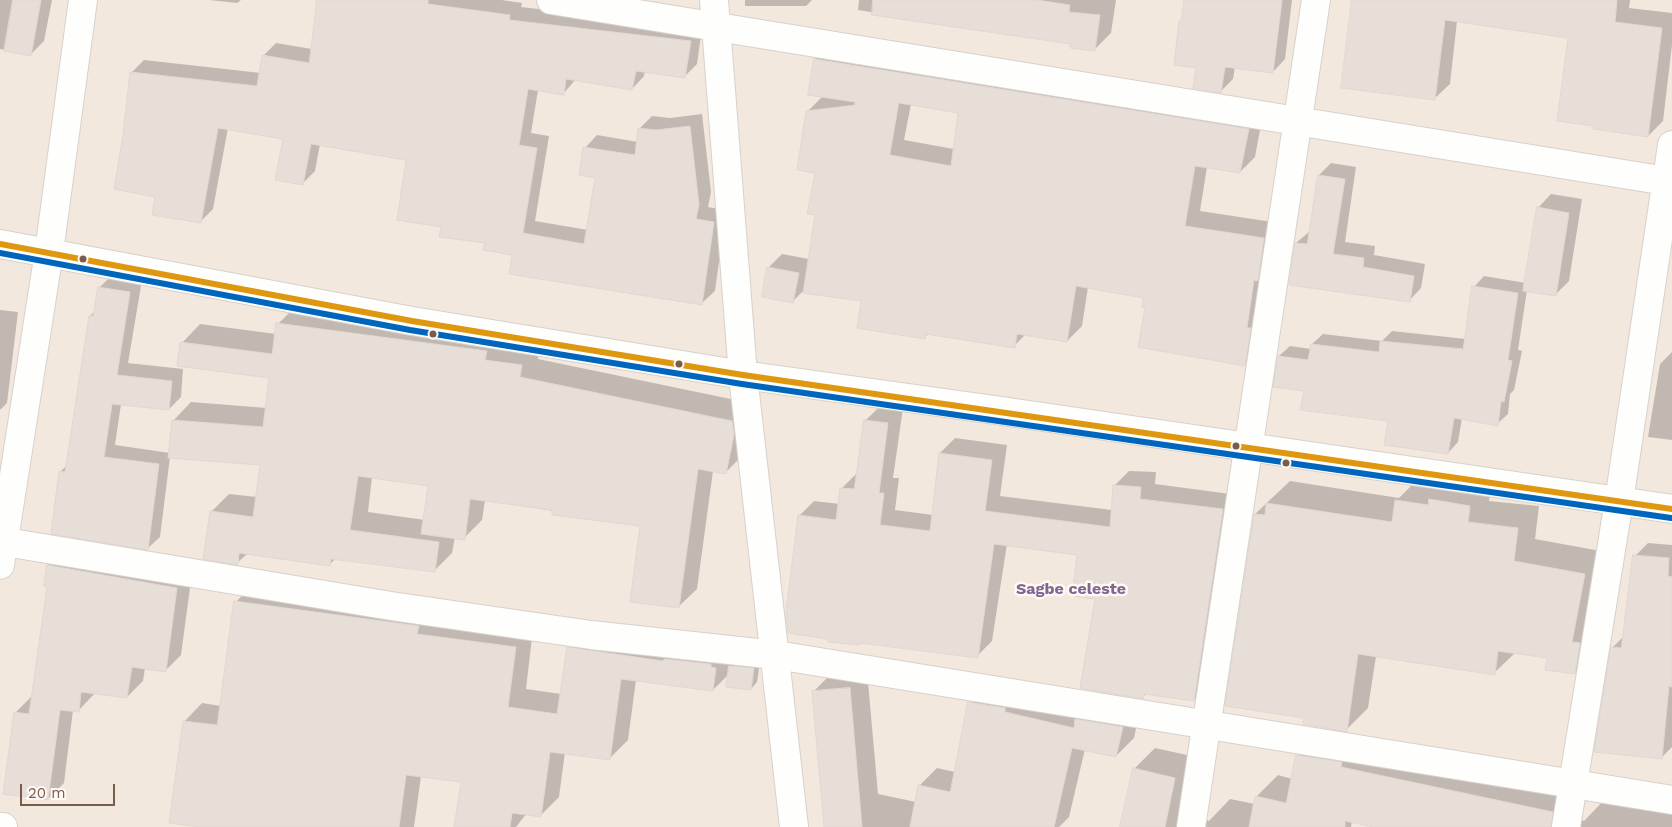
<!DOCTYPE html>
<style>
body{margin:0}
#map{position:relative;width:1672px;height:827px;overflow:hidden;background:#f9f5f0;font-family:"Work Sans",sans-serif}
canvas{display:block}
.scale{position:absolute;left:20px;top:784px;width:95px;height:22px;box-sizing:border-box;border:2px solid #7a5c4d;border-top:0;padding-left:6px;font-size:15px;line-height:18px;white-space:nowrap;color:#7a5c4d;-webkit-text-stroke:4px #fffaf3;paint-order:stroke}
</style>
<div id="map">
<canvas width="1672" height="827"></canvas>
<div class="scale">20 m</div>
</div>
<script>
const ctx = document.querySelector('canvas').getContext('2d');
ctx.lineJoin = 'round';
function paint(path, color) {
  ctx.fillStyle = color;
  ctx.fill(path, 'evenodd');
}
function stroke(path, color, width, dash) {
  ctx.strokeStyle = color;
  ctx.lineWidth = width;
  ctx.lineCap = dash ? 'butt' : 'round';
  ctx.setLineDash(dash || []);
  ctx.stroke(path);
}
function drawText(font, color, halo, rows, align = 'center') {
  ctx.font = font + ' "Work Sans",sans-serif';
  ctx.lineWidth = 5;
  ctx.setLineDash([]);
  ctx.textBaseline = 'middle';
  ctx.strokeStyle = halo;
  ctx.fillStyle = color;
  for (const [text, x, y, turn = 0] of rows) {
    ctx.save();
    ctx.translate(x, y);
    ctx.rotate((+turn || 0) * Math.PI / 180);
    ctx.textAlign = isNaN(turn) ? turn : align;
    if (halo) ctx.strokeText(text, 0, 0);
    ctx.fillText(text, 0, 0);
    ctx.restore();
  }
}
paint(new Path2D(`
 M0,0h1672v827h-1672z`), '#f2e8de');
paint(new Path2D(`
 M0,0h52l-8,41 -13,13 -31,-5z
 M209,0h32l-4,3z
 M318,0h184l20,3 -1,4 181,21 -5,36 -12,12 -40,-5 -1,5 -12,13 -56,-10 -13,15 -25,-4 -7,43 18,3 -14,85 53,9 8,-53 -11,-29 12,-13 41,7 1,-13 13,-13 18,2 32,-4 9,78 -3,15 18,3 -11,81 -13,12 -188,-49 -72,-29 -35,-66 -87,-15 -5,27 -12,12 -19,-45 -56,-10 -15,81 -13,13 -44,-26 -31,-61 6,-62 13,-13 117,13 2,-17 13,-13 36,6z
 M745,0h67l-6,6h-61z
 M859,0h257l-5,33 -16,16 -23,-6 -214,-33z
 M1185,0h107l-7,59 -12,13 -38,-5 -2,12 -13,13 -23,-26z
 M1353,0h277l-1,8 43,5v32l-9,76 -15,15 -53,-11 -26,-88 -112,-16 -7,63 -15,14z
 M830,44l433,70 -8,43 -15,15 -33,-5 -7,44 79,12 -19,127 -16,15 -97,-58 -2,-10 -57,-10 -6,39 -15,15 -41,-7 -12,12 -85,-13 -4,4 -62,-37 -60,-9 -10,10 -25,-33 14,-14 27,5 7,-45v-42l-9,-60 16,-16 -13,-2 5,-35zM911,104l48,8 -5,37 -50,-9z
 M1331,163l25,4 -11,75 30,4 -1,9 51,9 -4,24 -12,13 -113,-58 14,-12 9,-56z
 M1551,194l31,5 -13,82 -14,14 -28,-5 -9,60 4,1 -8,39 -4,4 -2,20 -11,10 -35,-6 -4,24 -10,11 -59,-33 -84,-30 -26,-34 11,-10 21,3 1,-5 11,-10 59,7 10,-10 74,8 8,-52 10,-11 42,7 12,-75z
 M111,276l31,4 -14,83 55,6 -2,28 -12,12 -48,-5 -6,41 55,8 3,-32 18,-19 76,6 4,-31 -89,-34 18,-19 76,10 2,-10 18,-18 243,41 -1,12 212,44 -7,52 -18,18 -12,-2 -16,118 -19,18 -36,-82 -157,-25 -3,20 -18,18 -9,-1 -3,16 -18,18 -98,-13 -6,6 -82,-11 -11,10 -26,-51 18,-18 28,3 5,-33 -92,-7 -10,80 -12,11 -87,-77 7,-7 22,-148 5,-5 4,-23zM372,477l57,8 -4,35 -57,-8z
 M0,310l18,2 -11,91 -7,7z
 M1672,352v88l-24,-3 12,-73z
 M880,406l23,2 -10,70h6l-4,32 38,5 7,-62 15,-15 52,7 -7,51 112,14 2,-24 15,-15 27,1 -1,12 83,11 -29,190 -15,15 -47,-7 -4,4 -47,-99 -17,-44 -72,-10 -15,97 -15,15 -115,-14 -3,2 -60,-128 15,-15 26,3 2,-16 15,-15 8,-52z
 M1418,479l74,5 -3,17 50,5 -4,33 71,13 -9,99 -22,22 -27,-16 -33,-4 -21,20 -118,-17 -8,52 -22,22 -41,-13 -78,-12 28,-191 35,-33 109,17z
 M1648,543l24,2v202l-11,11 -49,-110 12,-12 11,-80z
 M64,549l128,24 -11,82 -16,16 -20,-3 -2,13 -16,16 -32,-4 -17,18 -5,-1 -9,73 -16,16 -32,-87 16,-16 16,-110v-21z
 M254,583l279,46 -7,60 35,5 7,-46 18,-19 148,21 -2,14 5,-4 23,2 -3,20 -6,7 -22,-15 -16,16 -77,-10 -8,60 -18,18 -45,-6 -6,45 -18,18 -14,-2 -11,14h-60l6,-46 -41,-5 -7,51h-202l-28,-105 18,-19 19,3 15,-104z
 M867,671l11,123 38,8 3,-16 18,-18 18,4 15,-69 17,-18 153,25 -6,28 -18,18 -31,-7 -16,68 -10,10h-234l-12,-135 18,-18z
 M1318,734l255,57 5,27 6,3 22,-23 66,3v26h-293l-27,-6 -1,6h-229l12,-58 21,-21 41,9 6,61 7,3 21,-22 25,5 1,-7 22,-22 14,4 5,-23z`), '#0003');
const building = new Path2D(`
 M13,0h28l-10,56 -27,-5z
 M317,0h111v4l82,11 -1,5 182,21 -6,37 -49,-7 -4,19 -66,-11 -2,16 -36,-6 -9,56 18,3 -14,85 61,11 11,-66 -16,-3 4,-28 52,8 3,-27 18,2 34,-4 9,79 -3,14 18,3 -12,83 -193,-31 3,-19 -29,-5 2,-7 -46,-6 2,-10 -44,-7 9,-60 -95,-16 -8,41 -28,-5 8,-41 -65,-11 -17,95 -49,-8 3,-18 -41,-8 9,-54 7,-63 127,14 5,-31 47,8z
 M873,0h164l33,5 -1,7 31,3 -5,36 -25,-3 1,-4 -199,-29z
 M1184,0h98l-9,73 -48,-6 -4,26 -28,-5 3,-20 -22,-3 5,-44h2z
 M1352,0h265l-2,22 47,6 -14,109 -55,-8 1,-3 -37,-5 11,-83 -123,-18 -10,80 -94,-12z
 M814,59l435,70 -9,44 -45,-7 -10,60 79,12 -6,43 -4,-1 -7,48h4l-6,38 -107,-19 7,-39 -3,-1 1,-9 -67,-12 -9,56 -50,-8 -2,14 -89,-14 -1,5 -68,-11 4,-27 -58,-8 12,-78 -8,-1 8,-41 -18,-3 9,-59 49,-6v-3l-47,-7zM899,103l59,10 -7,53 -61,-11z
 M1318,175l27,4 -12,75 31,4 -1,9 51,9 -4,26 -121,-17 6,-42 12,1z
 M1537,207l32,6 -13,83 -33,-5z
 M767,267l32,6 -6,30 -31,-6z
 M1472,286l46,7 -10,67 4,1 -8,41 -3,-1 -3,25 -44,-8 -6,36 -64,-9 4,-24 -88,-11 4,-19 -31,-4 5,-31 30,4 3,-16 68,8 1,-11 83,8z
 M98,287l32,5 -13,83 55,6 -3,29 -57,-6 -8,53 55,7 -11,86 -97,-16 8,-63 6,1 24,-156h4z
 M276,323l211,28 -2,9 37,5 -2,12 212,44 2,14 -8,39 -28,-5 -19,139 -49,-6 10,-76 -88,-11v-5l-82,-11 -5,41 -44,-6 7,-48 -70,-10 -8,54 89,12 -4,30 -104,-13 -1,7 -91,-13 -1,12 -35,-6 7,-48 43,6 7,-52 -92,-7 4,-38 91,7 6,-49 -92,-12 3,-24 92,12z
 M864,420l24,3 -9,70h5l-4,32 50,6 9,-78 53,7 -7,51 125,16 3,-42 28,2 -1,12 83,10 -29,192 -50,-7 -1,5 -63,-11 15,-89 -23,-3 5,-41 -83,-11 -16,114 -118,-15v2l-32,-3v-3l-40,-6 -2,-21 12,-97 38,5 4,-32 14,1z
 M1429,499l41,7 -2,16 50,6 -4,33 71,13 -13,68 8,1 -5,31 -30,-4 2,-12 -49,-7 -3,24 -137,-21 -11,78 -44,-8 1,-6 -79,-12 29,-192 11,1 1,-12 126,19 3,-22 33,5z
 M1633,555l36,3 -1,18 4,1v110l-3,-1 -7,73 -68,-7 17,-105 10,1z
 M47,565l130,23 -11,84 -34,-5 -5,31 -46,-6 -2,20 -19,-2 -12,90 -45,-6 11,-82 15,2 18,-127 -3,-1z
 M234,601l185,25 -2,8 99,13 -8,60 49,7 10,-67 96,14 1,-2 47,5v3l5,1 -3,23 -92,-12 -11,81 -60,-8 -9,65 -29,-4 -2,14h-56l7,-45 -55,-7 -7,52h-199l-31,-4 14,-102 34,4z
 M729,666l25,2 -3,22 -25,-3z
 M850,688l12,139h-38l-12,-136z
 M968,702l37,6v4l69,16 1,-9 48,8 -7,30 -44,-9 -18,79h-144l8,-42 32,7z
 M1296,755l46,7 -1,5 212,45 -2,15h-178l-28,-6v6h-96l6,-31 31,7z
 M1133,768l42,10 -10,49h-45z`);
paint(building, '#e6ded7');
stroke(building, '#e2d8d2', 1);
const minor = new Path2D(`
 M551,0l1121,182
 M714,0l29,375 51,452
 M0,244l412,77 331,54 252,35 677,99
 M0,541l391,65 200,29 185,20 896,145
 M0,565l49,-313 34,-252
 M0,827h3
 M1191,827l125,-827
 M1566,827l53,-326 53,-356`);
stroke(minor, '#d7d1cb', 30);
stroke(minor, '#fefefd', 28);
stroke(new Path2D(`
 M0,244l412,77 331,54 929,134`), '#de970f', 6);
stroke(new Path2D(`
 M0,253l410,77 332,54 929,134`), '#0065bd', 6);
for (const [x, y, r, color] of [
 [83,259,4.5,"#7a5c4d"],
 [433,334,4.5,"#7a5c4d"],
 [679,364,4.5,"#7a5c4d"],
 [1236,446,4.5,"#7a5c4d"],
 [1286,463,4.5,"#7a5c4d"]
]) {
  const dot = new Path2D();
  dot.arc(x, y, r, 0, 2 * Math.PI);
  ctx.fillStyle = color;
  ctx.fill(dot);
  stroke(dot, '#fffaf3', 2);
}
drawText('bold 16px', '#846695', '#fffaf3', [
 ["Sagbe celeste",1071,589]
]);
</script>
